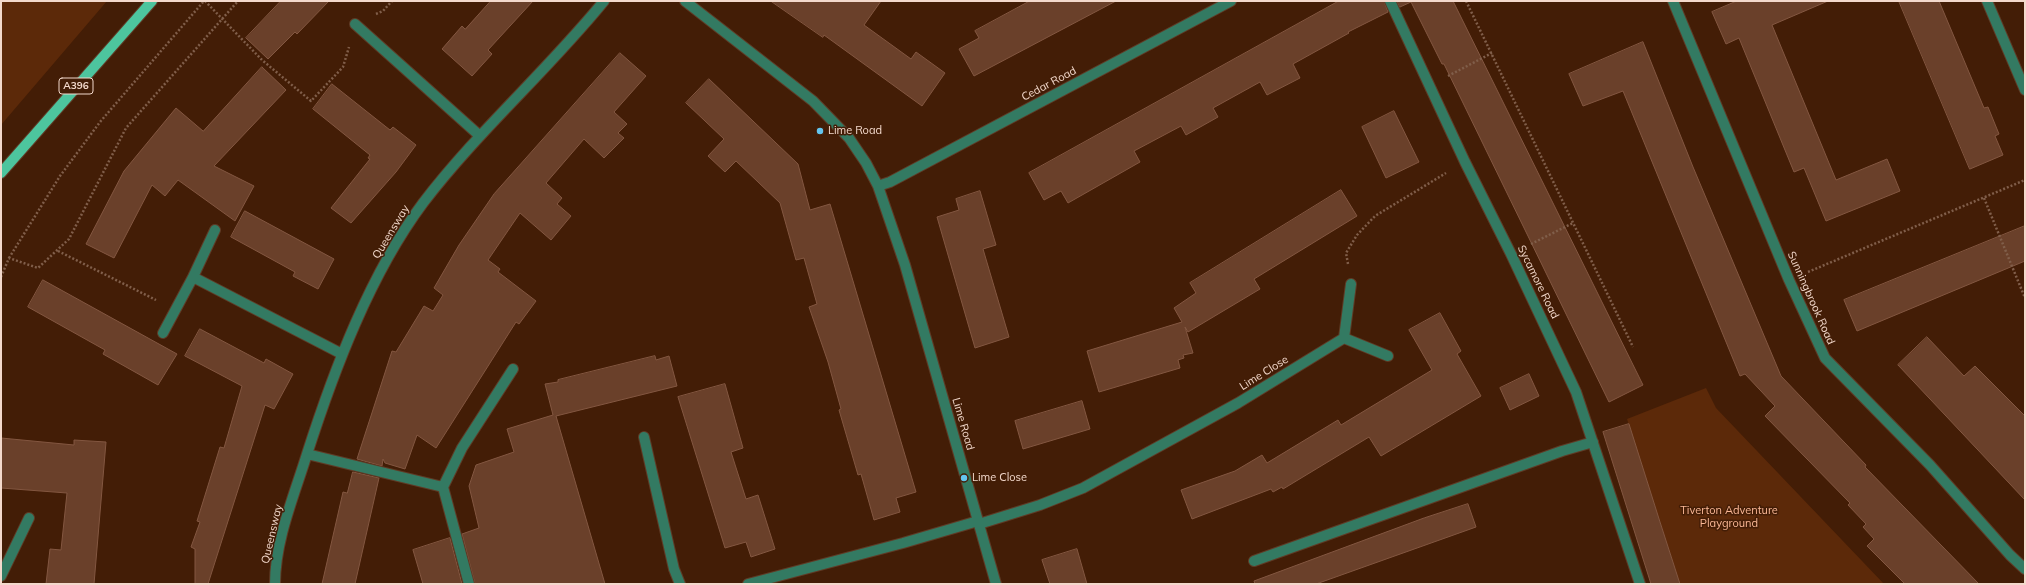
<!DOCTYPE html>
<style>
body{margin:0}
#map{position:relative;width:2026px;height:585px;overflow:hidden;background:#431d06;font-family:Mulish,sans-serif}
canvas{display:block}
.frame{position:absolute;inset:0;border:2px solid #f3d9cc;pointer-events:none}
</style>
<div id="map">
<canvas width="2026" height="585"></canvas>
<div class="frame"></div>
</div>
<script>
const ctx = document.querySelector('canvas').getContext('2d');
ctx.lineJoin = 'round';
function paint(path, color) {
  ctx.fillStyle = color;
  ctx.fill(path, 'evenodd');
}
function stroke(path, color, width, dash) {
  ctx.strokeStyle = color;
  ctx.lineWidth = width;
  ctx.lineCap = dash ? 'butt' : 'round';
  ctx.setLineDash(dash || []);
  ctx.stroke(path);
}
function drawText(font, color, halo, rows, align = 'center') {
  ctx.font = font + ' Mulish,sans-serif';
  ctx.lineWidth = 3;
  ctx.setLineDash([]);
  ctx.textBaseline = 'middle';
  ctx.strokeStyle = halo;
  ctx.fillStyle = color;
  for (const [text, x, y, turn = 0] of rows) {
    ctx.save();
    ctx.translate(x, y);
    ctx.rotate((+turn || 0) * Math.PI / 180);
    ctx.textAlign = isNaN(turn) ? turn : align;
    if (halo) ctx.strokeText(text, 0, 0);
    ctx.fillText(text, 0, 0);
    ctx.restore();
  }
}
paint(new Path2D(`
 M1,1h106l-106,124z
 M1706,388l10,20 168,176h-204l-53,-165z`), '#5c2909');
const building = new Path2D(`
 M281,1h48l-32,33 -2,-2 -27,27 -22,-21z
 M491,1h42l-45,49 4,4 -20,22 -30,-27 20,-23 3,3z
 M771,1h110l-17,24 47,34 5,-7 29,21 -23,33 -98,-71 -1,2z
 M1030,1h86l-142,75 -15,-27 20,-11 -4,-7z
 M1339,1h45l4,11 -40,20 1,1 -56,31 7,14 -33,17 -7,-13 -47,26 5,9 -32,18 -5,-9 -47,25 6,11 -72,41 -7,-12 -17,9 -15,-27z
 M1397,1h56l190,384 -34,17 -165,-338h-2l-31,-62 -11,5z
 M1737,1h91l-56,24 64,155 51,-21 13,32 -74,30 -22,-53 -10,4 -55,-134 -13,6 -14,-32z
 M1899,1h40l45,107 4,-1 11,27 -4,2 8,19 -33,14z
 M1643,42l50,125 88,209 85,89 -1,2 114,117h-74l-38,-38 7,-7 -11,-12 3,-3 -18,-19 2,-2 -85,-87 10,-10 -30,-32 -5,2 -117,-285 -40,15 -14,-32z
 M620,53l26,23 -32,36 13,12 -9,9 6,5 -20,20 -20,-19 -38,44 16,15 -5,6 14,12 -20,24 -31,-27 -32,47 12,9 -2,3 38,29 -17,23 -3,-2 -80,126 -19,-13 -12,34 -20,-6 -2,-4 -1,7 -25,-7 35,-108 4,1 28,-46 9,5 10,-16 -9,-7 25,-43 35,-51z
 M262,67l24,23 -72,76 40,20 -19,35 -57,-41 -13,16 -13,-11 -38,73 -28,-14 38,-73 52,-63 27,23z
 M709,79l89,85 12,46 20,-6 86,288 -20,6 4,14 -26,8 -13,-46 -3,1 -19,-65 2,-1 -13,-47 -19,-55 8,-3 -13,-46 -8,2 -16,-57 -44,-42 -11,11 -17,-16 16,-17 -38,-36z
 M332,84l58,46 3,-3 23,18 -20,27 -45,51 -20,-15 39,-49 -2,-1 2,-3 -57,-46z
 M1394,111l25,51 -33,16 -24,-51z
 M1341,190l16,26 -103,63 6,10 -72,43 -3,-5 8,26 -10,2 1,3 -6,2 2,8 -81,24 -12,-41 95,-29 -8,-14 22,-15 -6,-10z
 M980,191l16,54 -13,4 26,88 -34,11 -38,-131 22,-7 -3,-11z
 M245,211l89,48 -16,30 -25,-13 2,-4 -64,-35z
 M2025,226v35l-168,70 -13,-31z
 M43,280l134,74 -19,31 -55,-31 2,-4 -77,-43z
 M1440,313l21,38 -4,3 24,42 -100,60 -12,-19 -86,52 -1,-2 -9,5 -2,-3 -79,30 -11,-29 54,-19 27,-16 5,8 71,-43 3,5 91,-55 -23,-40z
 M200,329l64,34 2,-4 27,15 -19,35 -9,-4 -57,179h-13v-35l-4,-2 9,-25 -3,-1 23,-74 4,1 18,-62 -57,-30z
 M1927,337l37,39 11,-10 50,50v84l-127,-135z
 M655,356l1,4 13,-4 8,30 -121,30 49,168h-130l-13,-50 17,-6 -10,-42 7,-21 38,-13 -7,-23 46,-14 -8,-31 13,-2v-2z
 M1529,374l10,22 -29,14 -10,-22z
 M725,384l18,64 -12,4 15,47 12,-4 17,54 -24,8 -5,-15 -21,6 -47,-151z
 M1082,401l8,28 -67,20 -8,-28z
 M1629,424l31,98 20,62h-29l-48,-152z
 M1,438l73,7v-5l32,2 -12,142h-48l4,-35 11,1 6,-57 -66,-5z
 M353,472l26,6 -24,106h-33l21,-92 4,1z
 M1468,504l8,23 -160,57h-61l-1,-3 170,-63z
 M450,538l12,46h-39l-10,-34z
 M1077,549l10,35h-37l-8,-24z`);
paint(building, '#6a402a');
stroke(building, '#835741', 1);
const minor = new Path2D(`
 M685,1l128,100 36,37 17,25 12,23 27,79 91,319
 M1390,1l75,161 46,92 65,138 64,192
 M1673,1l116,279 36,78 105,107 80,90 15,14
 M1987,1l38,89
 M355,24l125,112
 M878,186l12,-4 341,-181
 M193,277l22,-47
 M163,333l30,-56 149,77
 M1344,338l44,18
 M644,437l30,132 6,15
 M307,454l136,33 26,97
 M443,487l19,-39 51,-79
 M979,524l61,-19 43,-17 155,-85 106,-65 7,-54
 M1254,561l308,-110 31,-9
 M1,576l28,-58
 M275,584c0,-44 19,-88 32,-130 27,-84 63,-180 116,-251 55,-72 124,-132 181,-202
 M748,584l155,-41 75,-22`);
const major = new Path2D(`
 M1,173l151,-172`);
stroke(minor, '#5f3b26', 12);
stroke(major, '#5f3b26', 12);
stroke(new Path2D(`
 M205,1l57,59 49,41 32,-34 6,-20
 M1466,1l167,346
 M376,14l7,-3 9,-10
 M1448,76l44,-23
 M1984,198l41,100
 M1531,244l42,-21
 M58,251l98,49
 M9,258l51,-82 40,-54 104,-121
 M1348,264l-2,-11 11,-18 18,-19 71,-43
 M1808,272l217,-92
 M1,277l8,-19 29,10 31,-29 57,-111 112,-127`), '#805e4a', 2.5, [2, 2]);
stroke(minor, '#337a62', 10);
stroke(major, '#4dc59e', 10);
for (const [x, y, r, color] of [
 [820,131,4,"#64c5ee"],
 [964,478,4,"#64c5ee"]
]) {
  const dot = new Path2D();
  dot.arc(x, y, r, 0, 2 * Math.PI);
  ctx.fillStyle = color;
  ctx.fill(dot);
  stroke(dot, '#431d06', 1.5);
}
for (const [x, y, w] of [
 [76,86,34]
]) {
  const box = new Path2D();
  box.roundRect(x - w / 2, y - 8, w, 16, 3);
  ctx.fillStyle = '#431d06';
  ctx.fill(box);
  stroke(box, '#f3d9cc', 1);
}
drawText('bold 10px', '#f3d9cc', null, [
 ["A396",76,86]
]);
drawText('11px', '#f3d9cc', '#431d06', [
 ["Cedar Road",1049,84,-28],
 ["Queensway",391,232,-59],
 ["Sycamore Road",1538,282,64],
 ["Sunningbrook Road",1811,298,66],
 ["Lime Close",1264,373,-32],
 ["Lime Road",963,424,74],
 ["Queensway",272,534,-77]
]);
drawText('11px', '#f3d9cc', '#431d06', [
 ["Lime Road",828,131],
 ["Lime Close",972,478]
], 'left');
drawText('11px', '#fbb896', '#431d06', [
 ["Tiverton Adventure",1729,511],
 ["Playground",1729,524]
]);
</script>
